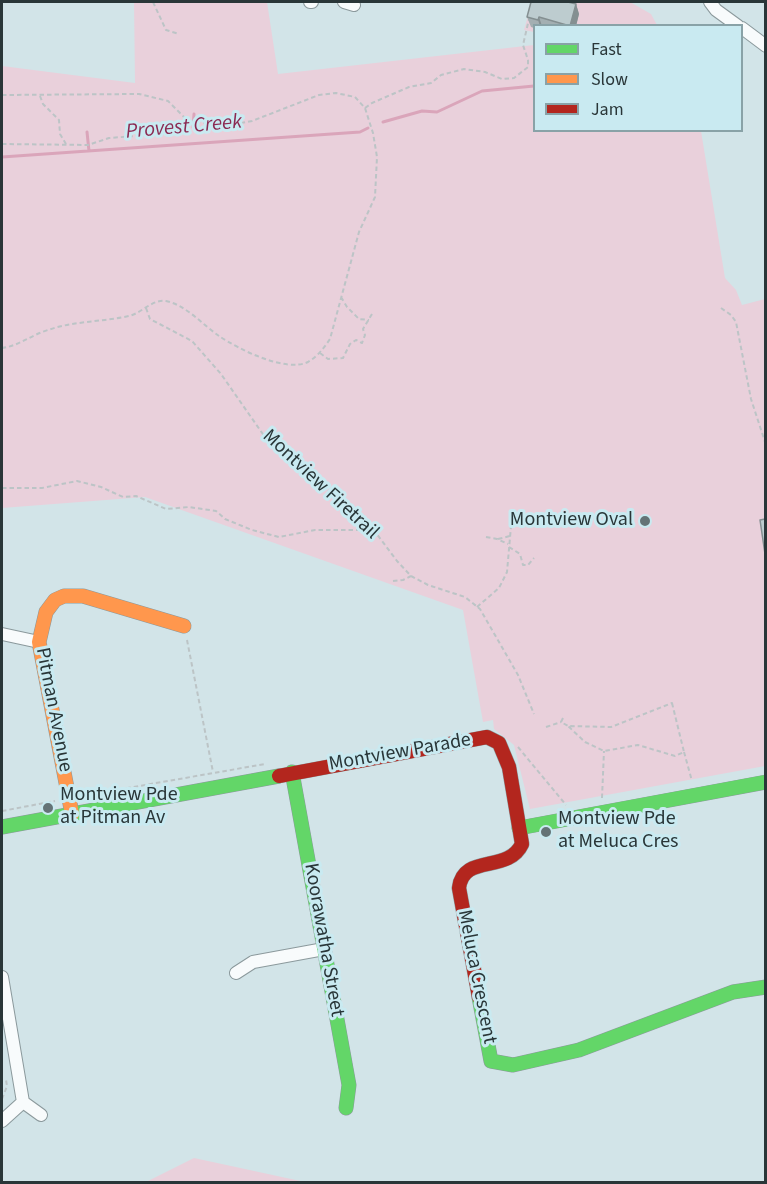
<!DOCTYPE html>
<style>
body{margin:0}
#map{position:relative;width:767px;height:1184px;overflow:hidden;background:#d2e4e8;font-family:"Source Sans 3",sans-serif}
canvas{display:block}
.frame{position:absolute;inset:0;border:3px solid #293638;pointer-events:none}
.legend{position:absolute;left:533px;top:24px;width:210px;height:108px;box-sizing:border-box;background:#c9eaf1;border:2px solid #89a2a7;margin:0;padding:8px 10px;list-style:none;font-size:18px;color:#293638}
.legend li{display:flex;align-items:center;gap:12px;height:30px}
.legend b{width:30px;border:2px solid #89a2a7}
</style>
<div id="map">
<canvas width="767" height="1184"></canvas>
<div class="frame"></div>
<ul class="legend">
<li><b style="height:8px;background:#63d668"></b>Fast</li>
<li><b style="height:8px;background:#ff974d"></b>Slow</li>
<li><b style="height:8px;background:#b3261e"></b>Jam</li>
</ul>
</div>
<script>
const ctx = document.querySelector('canvas').getContext('2d');
ctx.lineJoin = 'round';
function paint(path, color) {
  ctx.fillStyle = color;
  ctx.fill(path, 'evenodd');
}
function stroke(path, color, width, dash) {
  ctx.strokeStyle = color;
  ctx.lineWidth = width;
  ctx.lineCap = dash ? 'butt' : 'round';
  ctx.setLineDash(dash || []);
  ctx.stroke(path);
}
function drawText(font, color, halo, rows, align = 'center') {
  ctx.font = font + ' "Source Sans 3",sans-serif';
  ctx.lineWidth = 6;
  ctx.setLineDash([]);
  ctx.textBaseline = 'middle';
  ctx.strokeStyle = halo;
  ctx.fillStyle = color;
  for (const [text, x, y, turn = 0] of rows) {
    ctx.save();
    ctx.translate(x, y);
    ctx.rotate((+turn || 0) * Math.PI / 180);
    ctx.textAlign = isNaN(turn) ? turn : align;
    if (halo) ctx.strokeText(text, 0, 0);
    ctx.fillText(text, 0, 0);
    ctx.restore();
  }
}
paint(new Path2D(`
 M134,2h133l11,72 256,-29v85l167,1 24,147 11,12 6,15 23,-6v467l-235,43 -16,-64 -20,-16 -1,-9 -10,2 -20,-112 -318,-113 -143,11v-442l133,17z
 M532,2h98l21,12 6,11 -123,1v6l-10,-2z
 M194,1158l111,24h-159z`), '#e9d0db');
stroke(new Path2D(`
 M383,122l39,-11 15,1 45,-21 52,-5
 M193,127l1,-13
 M87,132l2,19
 M2,157l358,-25 8,-4`), '#daa5ba', 3);
const street = new Path2D(`
 M310,2h2
 M344,2l10,3
 M710,2l6,8 22,16
 M742,28l24,18
 M2,634l37,8
 M236,973l17,-11 71,-13
 M2,977l21,125 18,13
 M2,1121l21,-19`);
const fast = new Path2D(`
 M292,772l57,313 -3,23
 M2,827l277,-51
 M519,828l247,-46
 M479,997l12,64 22,4 66,-15 154,-58 33,-5`);
const slow = new Path2D(`
 M72,814l-33,-172 7,-30 9,-12 9,-4h19l101,30`);
const jam = new Path2D(`
 M279,776l208,-39 12,6 10,24 13,77c-14,30 -59,9 -63,44l20,109`);
stroke(street, '#8b999c', 14);
stroke(fast, '#8b999c', 15);
stroke(slow, '#8b999c', 15);
stroke(jam, '#8b999c', 15);
stroke(new Path2D(`
 M153,2l13,28 13,4
 M2,95l137,-1 29,7 16,16 9,5 42,2 17,-3 67,-26 17,-2 19,4 10,11 8,25 4,24 -2,40 -16,35 -29,107c-6,9 -12,17 -22,23 -22,11 -70,-13 -89,-26 -16,-11 -33,-31 -53,-35 -14,-2 -24,12 -37,15 -27,6 -56,5 -81,14 -17,5 -29,16 -46,18
 M40,96l3,8 16,16 1,14 6,10
 M365,108l7,-5 37,-16 22,-4 10,-8 23,-6 21,3 17,7 12,-1 14,-11v-7l-5,-15 6,-26
 M2,144l86,1 21,-7 27,-2 51,-15
 M341,297l6,10 12,12 10,1
 M146,308l4,11 42,22 29,33 46,66 103,85 27,36 14,15 17,9 37,12 15,12 38,66 16,39
 M721,308l10,7 5,7 15,77 15,46
 M320,353l8,6 15,-1 7,-14 6,-4 6,3 3,-8 -2,-6 9,-15
 M2,488h40l35,-7 24,6 22,10 13,-1 30,13 23,-2 27,4 9,8 27,11 27,7 36,-7h57
 M486,537l11,2 11,5
 M498,539l12,-3
 M509,547l11,7 3,11h5l6,-7
 M393,581l10,-1 8,-4
 M477,607l22,-19 8,-16 4,-46
 M187,640l26,132
 M672,703l12,49 -9,4 -37,-11 -34,6 -19,-9 -17,-16 43,1z
 M563,718l-2,4 7,4
 M546,727l15,-5
 M518,747l48,58
 M684,752l8,29
 M82,796l183,-32
 M602,798l2,-47
 M2,811l53,-10
 M2,1099l5,-13 -1,-6`), '#bcc4c6', 2, [4.5, 3]);
stroke(street, '#f8fbfc', 12);
stroke(fast, '#63d668', 14);
stroke(slow, '#ff974d', 14);
stroke(jam, '#b3261e', 14);
paint(new Path2D(`
 M576,4l3,10 -3,12h-42v2l-3,-1 -4,-10z`), '#a3afb2');
paint(new Path2D(`
 M576,4l3,10 -3,12h-6z
 M539,17l3,9h-2l-2,-6z`), '#848f91');
const building = new Path2D(`
 M531,2h37l8,2 -6,22 -31,-9 -1,3 -11,-3z
 M765,519v35l-5,-34z`);
paint(building, '#bdcccf');
stroke(building, '#848f91', 1.5);
for (const [x, y, r, color] of [
 [645,521,6,"#647376"],
 [48,808,6,"#647376"],
 [546,832,6,"#647376"]
]) {
  const dot = new Path2D();
  dot.arc(x, y, r, 0, 2 * Math.PI);
  ctx.fillStyle = color;
  ctx.fill(dot);
  stroke(dot, '#c9eaf1', 2);
}
drawText('20px', '#293638', '#c9eaf1', [
 ["Montview Firetrail",320,485,43],
 ["Pitman Avenue",53,710,79],
 ["Montview Parade",400,753,-10],
 ["Koorawatha Street",323,940,80],
 ["Meluca Crescent",476,977,79]
]);
drawText('20px', '#293638', '#c9eaf1', [
 ["Montview Oval",633,521,"right"],
 ["Montview Pde",60,796],
 ["at Pitman Av",60,819],
 ["Montview Pde",558,820],
 ["at Meluca Cres",558,843]
], 'left');
drawText('italic 21px', '#8b2952', '#c9eaf1', [
 ["Provest Creek",184,128,-5]
]);
</script>
